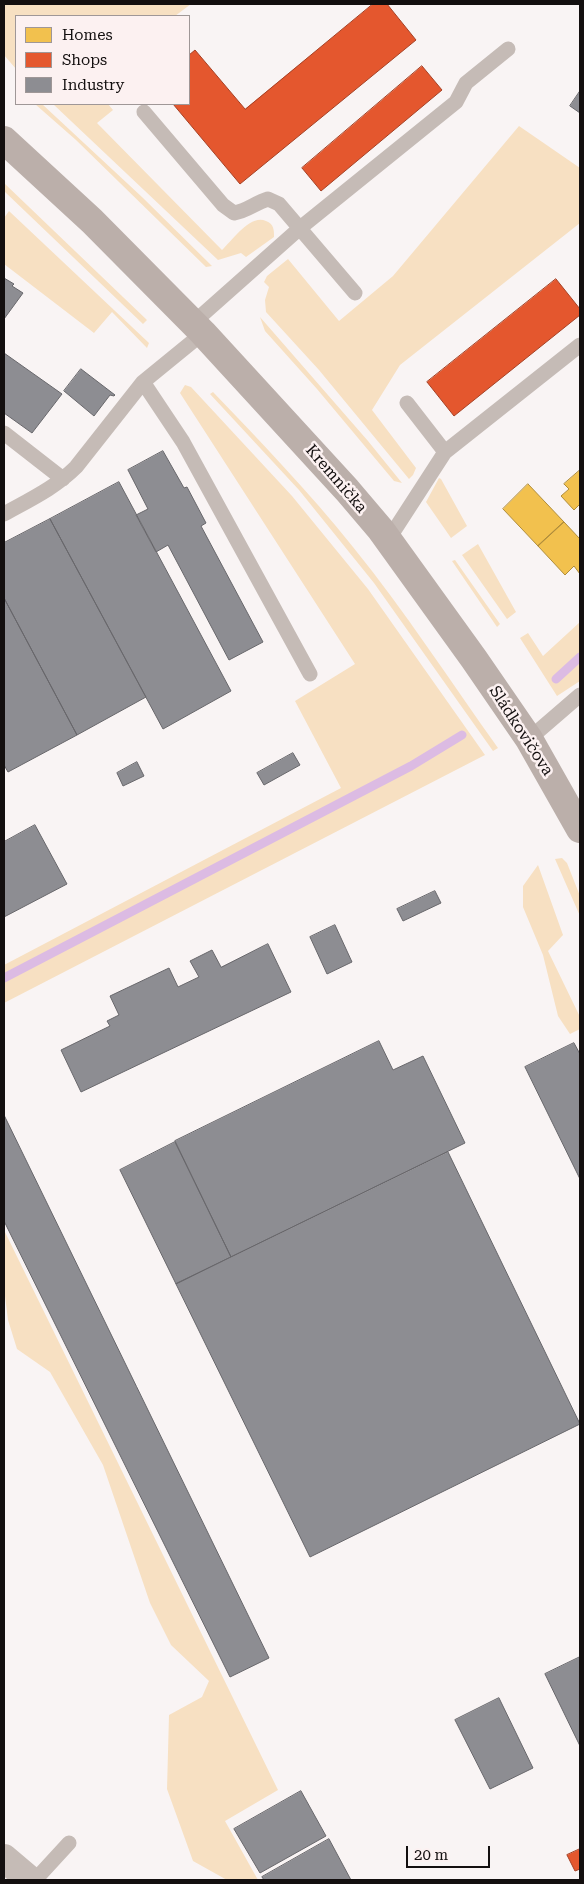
<!DOCTYPE html>
<meta charset="utf-8">
<style>
body{margin:0}
#map{position:relative;width:584px;height:1884px;overflow:hidden;background:#f9f4f4;font-family:"Roboto Serif",serif}
canvas{display:block}
.frame{position:absolute;inset:0;border:5px solid #130f0f;pointer-events:none}
.legend{position:absolute;left:15px;top:15px;width:175px;height:90px;box-sizing:border-box;background:#fcf1f1;border:1px solid #9f9797;margin:0;padding:6px 9px;list-style:none;font-size:15px;color:#130f0f}
.legend li{display:flex;align-items:center;gap:10px;height:25px}
.legend b{width:25px;border:1px solid #9f9797}
.scale{position:absolute;left:406px;top:1846px;width:84px;height:22px;box-sizing:border-box;border:2px solid #130f0f;border-top:0;padding-left:6px;font-size:15px;line-height:18px;white-space:nowrap;color:#130f0f;-webkit-text-stroke:4px #fcf1f1;paint-order:stroke}
</style>
<div id="map">
<canvas width="584" height="1884"></canvas>
<div class="frame"></div>
<ul class="legend">
<li><b style="height:14px;background:#f2c14e"></b>Homes</li>
<li><b style="height:14px;background:#e4572e"></b>Shops</li>
<li><b style="height:14px;background:#8d8d92"></b>Industry</li>
</ul>
<div class="scale">20 m</div>
</div>
<script>
const ctx = document.querySelector('canvas').getContext('2d');
ctx.lineJoin = 'round';
function paint(path, color) {
  ctx.fillStyle = color;
  ctx.fill(path, 'evenodd');
}
function stroke(path, color, width, dash) {
  ctx.strokeStyle = color;
  ctx.lineWidth = width;
  ctx.lineCap = dash ? 'butt' : 'round';
  ctx.setLineDash(dash || []);
  ctx.stroke(path);
}
function drawText(font, color, halo, rows, align = 'center') {
  ctx.font = font + ' "Roboto Serif",serif';
  ctx.lineWidth = 5;
  ctx.setLineDash([]);
  ctx.textBaseline = 'middle';
  ctx.strokeStyle = halo;
  ctx.fillStyle = color;
  for (const [text, x, y, turn = 0] of rows) {
    ctx.save();
    ctx.translate(x, y);
    ctx.rotate((+turn || 0) * Math.PI / 180);
    ctx.textAlign = isNaN(turn) ? turn : align;
    if (halo) ctx.strokeText(text, 0, 0);
    ctx.fillText(text, 0, 0);
    ctx.restore();
  }
}
paint(new Path2D(`
 M4,4h187l-16,12h-159v53l-12,-14z
 M35,104h7l100,93 70,69 -6,1 -130,-127z
 M53,104h55l5,6 -16,13 125,127c11,-10 28,-36 44,-29 8,3 8,9 8,16l-28,20 -5,-4 -23,7z
 M519,126l61,42v55l-180,142 -28,45 44,58 -3,7 -4,4 -90,-109 -53,-58 -1,-12 4,-13 -5,-5 3,-6 21,-17 51,62 54,-45z
 M4,183l143,137 -4,4 -139,-133z
 M9,211l140,132 -2,5 -35,-36 -18,21 -90,-69v-46z
 M260,317l108,124 34,42 -8,-2 -77,-92 -52,-58z
 M185,385l6,2 101,109 76,93 117,166 -481,248v-38l337,-177 -46,-87 60,-37 -175,-271z
 M213,392c48,50 96,100 140,155 52,64 97,134 145,201l-5,3 -119,-168 -75,-93 -89,-96z
 M439,478l2,1 26,47 -16,12 -25,-36z
 M478,544l38,68 -9,7 -45,-64z
 M455,560l45,64 -3,3 -45,-66z
 M580,622v59l-23,15 -37,-58 8,-5 15,23z
 M562,858l5,5 13,33v20l-25,-57z
 M538,865l25,70 -15,16 32,66v12l-10,5 -12,-18 -15,-61 -20,-48v-21z
 M4,1230l274,560 -53,31 33,59h-31l-34,-19 -26,-72 2,-74 33,-18 7,-16 -38,-36 -21,-42 -47,-138 -53,-93 -33,-23 -9,-29 -4,-32z`), '#f7e0c2');
const homes = new Path2D(`
 M580,470v34l-6,6 -13,-14 8,-7 -5,-5z
 M528,484l36,38 -26,24 -35,-37z
 M564,522l16,17v35l-6,-8 -9,9 -27,-29z`);
paint(homes, '#f2c14e');
stroke(homes, '#af8c3b', 1);
const shops = new Path2D(`
 M373,4h14l29,36 -176,144 -67,-80h16v-49l6,-5 50,59z
 M422,66l20,24 -121,101 -19,-23z
 M556,279l24,30v6l-126,101 -27,-34z
 M580,1849v20l-5,2 -8,-16z`);
paint(shops, '#e4572e');
stroke(shops, '#a54125', 1);
const industry = new Path2D(`
 M580,91v22l-10,-7z
 M4,278l10,6 -2,2 11,7 -19,26z
 M4,353l58,41 -30,39 -28,-20z
 M81,369l34,26 -1,1 -4,-1 -16,21 -30,-25z
 M163,451l21,37 3,-1 19,36 -5,3 62,116 -34,18 -61,-115 -12,7 -20,-37 12,-6 -20,-39z
 M119,482l112,209 -68,38 -113,-210z
 M50,519l96,178 -69,38 -73,-137v-55z
 M4,598l73,137 -69,37 -4,-7z
 M293,753l7,12 -36,20 -7,-12z
 M137,762l7,14 -21,10 -6,-13z
 M35,825l32,59 -63,33v-75z
 M435,891l6,12 -38,18 -6,-12z
 M335,925l17,37 -25,12 -17,-37z
 M268,944l23,48 -210,100 -20,-42 49,-24 -3,-5 12,-6 -9,-19 59,-28 9,19 21,-10 -9,-16 22,-11 9,17z
 M379,1041l14,29 30,-14 42,87 -234,114 -56,-116z
 M574,1043l6,11v125l-55,-112z
 M4,1115l265,543 -39,19 -226,-456z
 M175,1142l56,115 -55,27 -56,-114z
 M448,1152l132,272 -270,133 -134,-273z
 M580,1657v89l-35,-72z
 M499,1698l34,70 -43,21 -35,-69z
 M301,1791l25,45 -66,37 -26,-44z
 M329,1839l22,41h-87l-2,-3z`);
paint(industry, '#8d8d92');
stroke(industry, '#68676b', 1);
stroke(new Path2D(`
 M556,679l24,-22
 M4,978l407,-212 51,-31`), '#dcbbe3', 9);
stroke(new Path2D(`
 M144,112l79,93 11,8c13,-2 21,-10 34,-14l11,5 76,89
 M193,323l107,-95 156,-126 10,-19 42,-34
 M143,382l40,60 127,232
 M407,403l38,49
 M4,433l59,46
 M4,514c25,-14 51,-26 72,-47l67,-85 60,-49
 M388,540l57,-88 135,-107
 M529,739l51,-44
 M35,1880l34,-37`), '#c5bbb6', 15);
stroke(new Path2D(`
 M4,1858l26,22`), '#c5bbb6', 28);
stroke(new Path2D(`
 M4,140l88,81 111,112 144,157 34,40 93,129 55,80 51,90`), '#bbafaa', 28);
drawText('16px', '#130f0f', '#fcf1f1', [
 ["Kremnička",336,479,49],
 ["Sládkovičova",521,731,57]
]);
</script>
